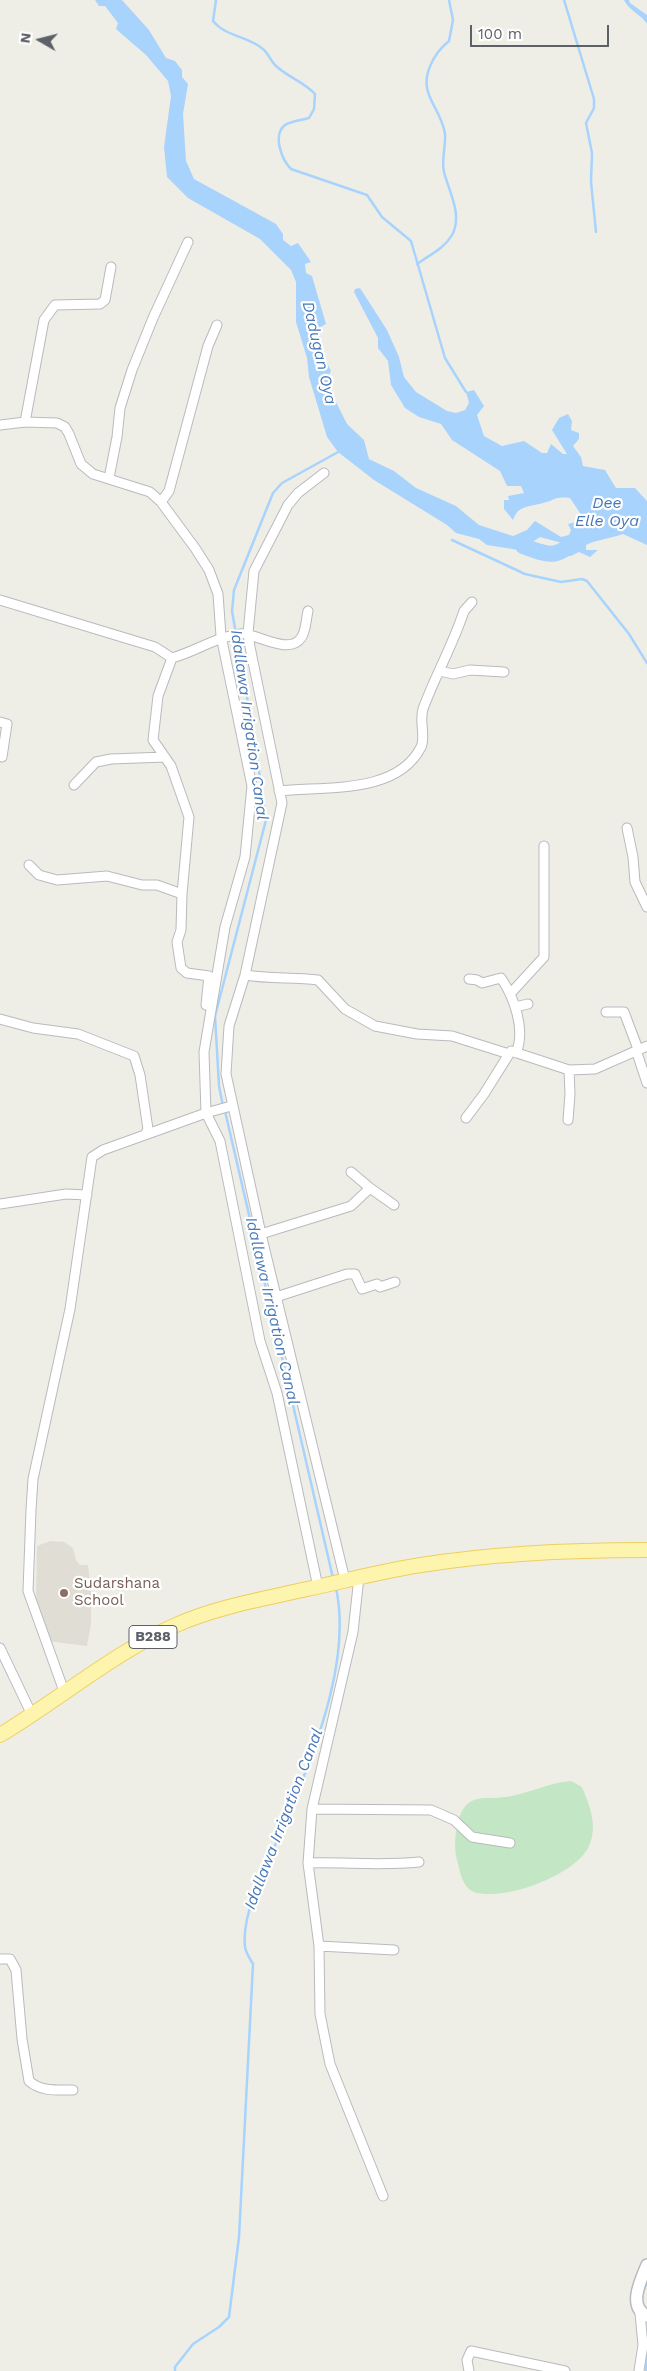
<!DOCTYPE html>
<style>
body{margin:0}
#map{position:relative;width:647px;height:2371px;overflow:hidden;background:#efeee6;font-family:"Work Sans",sans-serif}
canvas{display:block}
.north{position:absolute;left:15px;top:15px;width:50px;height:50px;-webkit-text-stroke:4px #fff;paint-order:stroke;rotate:278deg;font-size:14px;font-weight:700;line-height:20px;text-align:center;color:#5d6066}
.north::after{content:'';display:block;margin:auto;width:18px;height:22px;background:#5d6066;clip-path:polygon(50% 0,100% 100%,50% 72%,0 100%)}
.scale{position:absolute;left:470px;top:25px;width:139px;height:22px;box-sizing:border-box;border:2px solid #5d6066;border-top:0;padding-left:6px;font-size:15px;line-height:18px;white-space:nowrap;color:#5d6066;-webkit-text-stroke:4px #fff;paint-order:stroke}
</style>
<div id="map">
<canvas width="647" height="2371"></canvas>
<div class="north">N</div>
<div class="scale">100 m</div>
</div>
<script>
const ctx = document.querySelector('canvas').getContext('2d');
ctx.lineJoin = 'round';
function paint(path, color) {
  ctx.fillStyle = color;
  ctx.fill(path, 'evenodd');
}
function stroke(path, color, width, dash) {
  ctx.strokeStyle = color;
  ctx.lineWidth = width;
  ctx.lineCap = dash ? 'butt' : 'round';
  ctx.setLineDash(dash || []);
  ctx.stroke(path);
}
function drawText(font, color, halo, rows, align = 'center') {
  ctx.font = font + ' "Work Sans",sans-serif';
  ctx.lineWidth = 4.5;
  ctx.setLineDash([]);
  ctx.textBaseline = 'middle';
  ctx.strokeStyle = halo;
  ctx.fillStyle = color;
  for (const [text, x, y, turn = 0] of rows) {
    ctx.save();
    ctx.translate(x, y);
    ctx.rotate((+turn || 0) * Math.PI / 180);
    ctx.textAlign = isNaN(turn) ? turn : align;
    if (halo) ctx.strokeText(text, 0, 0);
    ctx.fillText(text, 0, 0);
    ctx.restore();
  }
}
paint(new Path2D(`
 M50,1541l14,1 9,6 3,12 4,5h8l3,24v35l-4,22 -39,-5 -12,-36 1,-59z`), '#dfddd4');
paint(new Path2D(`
 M571,1781l11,6c8,19 16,39 7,59 -13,29 -85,56 -115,46 -12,-5 -14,-21 -17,-32 -3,-11 -2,-24 0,-34 9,-39 28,-23 59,-31 21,-5 33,-12 55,-14z`), '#c3e6c5');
paint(new Path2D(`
 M95,0h27l27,30 17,28 9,3 7,9v7l6,7 -5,30 3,47 8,18 82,45 7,10v6l8,6 7,-3 13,19 -6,2 1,9 6,3 14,48 -7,4 4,27 8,16 -3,6 8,25 11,22 17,16 5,19 25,12 22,17 40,18 23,19 34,11 14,-6 8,-9 26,16 8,-2 2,-5 -3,-6 8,-2 4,-9 -10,-15c-16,-2 -14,2 -27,5 -14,4 -25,2 -30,17l-9,-11v-9h5l-1,-4 16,-3 -3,-7h-14l-7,-15 -48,-31 -11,-16 -22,-7 -14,-9 -14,-23 -3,-24 -10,-13v-10l-24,-46 1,-3 5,-1 27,42 12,27 5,20 12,15 31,19 9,2 9,-3 4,-7 -3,-11 8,-2 10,16 -7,9 7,21 18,10 22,-5 18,12h5l4,-9 12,10h4l-15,-24 7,-12 9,-4 4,7 -1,9 8,3v6l-6,7 8,11 2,9 22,4 11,18h19l12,13v44l-24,-11c-11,4 -28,6 -37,11v5h12l-8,7 -11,-5 -8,4h-8l1,-4 -4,-4 3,-2 -1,-3 -22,-6 -9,6 13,5v6l-57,-9 -8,-6 -23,-6 -9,-8 -73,-45 -36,-28 -11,-15 -18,-60 -2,-19 -11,-36v-40l-5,-12 -31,-31 -72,-41 -21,-21 -3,-30 7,-51 -3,-15 -22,-26 -30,-26 2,-6 -13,-17h-6z
 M624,0h5l1,3 17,12v9c-6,-10 -18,-13 -23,-24z`), '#a8d3fd');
stroke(new Path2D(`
 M216,0l-3,21c13,16 35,15 50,28 5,4 7,11 12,16 12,12 28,16 40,29l-1,15 -5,9c-7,2 -18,3 -24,7 -13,10 -3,35 6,44l76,26 15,22 29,24 34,117 21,34
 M564,0l30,99v9l-8,15 6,30 -1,29 5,50
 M417,264c12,-9 27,-15 35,-29 11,-20 -3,-43 -8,-63 -3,-12 2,-26 1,-38 -2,-15 -11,-26 -16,-39 -8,-19 5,-42 20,-54l4,-21 -4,-20
 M452,540l73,34 36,8 21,-3 5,2 42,53 18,29
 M223,1106l-4,-20 -4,-70 51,-196 -11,-77 -23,-132 2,-21 39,-97 9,-10 58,-32
 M225,1111l108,467
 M643,2292l4,-11
 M175,2371v-4l18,-23 26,-17 10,-10 10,-80 14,-273c-3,-5 -7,-11 -8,-17 -5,-39 33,-104 48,-142 25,-65 58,-148 43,-217
 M646,2371l1,-22`), '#a8d3fd', 2.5);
stroke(new Path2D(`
 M523,546c29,11 34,12 57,-9`), '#a8d3fd', 16);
const minor = new Path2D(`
 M25,422l19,-102 11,-15 45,-1 5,-4 6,-33
 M0,425l25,-3 32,1 8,4 4,7 12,30 12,10 57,18 11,10 34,46 14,22 9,24 3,42 31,150 -7,71 -20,70 -21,125 2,61 14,28 40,200 17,52 41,194
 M324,473l-26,20 -10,12 -34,66 -6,62 2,14 32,156 -37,172 -16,51 -3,48 35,160 84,346
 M109,478l8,-41 3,-29 12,-38 21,-52 35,-76
 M161,502l8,-11 39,-145 9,-21
 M0,600l155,47 17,11c28,-8 45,-23 76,-25
 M248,635c14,2 42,19 53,3 5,-6 5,-19 7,-27
 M172,658l-14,38 -5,44 18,26 18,51 -7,77 -1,36 -4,12 4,26 6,5 22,3 -3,29
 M440,671l13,3 17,-4 34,2
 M0,722l7,2 -5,33
 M74,785l22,-23 15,-3 54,-2
 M279,791c45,-5 118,4 142,-44 5,-10 -2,-26 2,-38 12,-33 30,-64 41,-98l8,-9
 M627,828l6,29 2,25 12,25
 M29,865l10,10 18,5 50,-4 35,9h15l25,9
 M245,975c25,4 48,2 73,5l27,29 30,17 42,8 35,2 57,18
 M469,979l8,1 5,3 19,-5c13,19 25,52 15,75
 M510,994l34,-37v-111
 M515,1007l13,-3
 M606,1012h18l14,37
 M0,1019l33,9 45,6 56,22 6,19 8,54 -3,6
 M636,1050l11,33
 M509,1054l2,-3 58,19 26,-1 52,-23
 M466,1118l18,-24 25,-40
 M568,1120l2,-26 -1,-24
 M370,1188l24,17
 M0,1204l66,-10 21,1
 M261,1234l90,-28 19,-18 -19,-16
 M276,1297l71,-23h8l7,15 15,-5 3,3 15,-5
 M359,1577l-6,55 -41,177 119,1 23,10 18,17 38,6
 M0,1648l32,67
 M65,1694l-37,-103 3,-81 2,-31 37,-170 22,-152 11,-7 103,-37 25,-7
 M312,1809l-4,54 11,83 1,68 10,50 53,132
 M308,1863c37,-1 74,3 111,-1
 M319,1946l75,4
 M0,1959h10l6,11 6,69 7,42c12,11 29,9 44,9
 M469,2371l-2,-11 4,-9 94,20
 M639,2371l4,-26 -3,-32`);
const tertiary = new Path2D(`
 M647,2265c-6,15 -20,41 0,51`);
const primary = new Path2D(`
 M0,1735c57,-34 115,-83 176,-110 40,-18 87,-26 131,-36 38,-8 75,-18 114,-24 75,-12 151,-15 226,-15`);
stroke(minor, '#b8babf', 11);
stroke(tertiary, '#b8babf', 14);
stroke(primary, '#eece60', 16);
stroke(minor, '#fff', 9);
stroke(tertiary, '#fff', 11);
stroke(primary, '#fdf5ad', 14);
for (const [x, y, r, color] of [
 [64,1593,5,"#8d6e63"]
]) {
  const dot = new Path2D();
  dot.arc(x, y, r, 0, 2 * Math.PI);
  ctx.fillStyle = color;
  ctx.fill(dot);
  stroke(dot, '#fff', 2);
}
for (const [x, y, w] of [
 [153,1637,48]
]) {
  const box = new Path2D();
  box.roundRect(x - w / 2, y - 11.5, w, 23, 4);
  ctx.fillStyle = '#fff';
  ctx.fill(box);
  stroke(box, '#5d6066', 1);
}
drawText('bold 14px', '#5d6066', null, [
 ["B288",153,1637]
]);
drawText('15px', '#785e54', '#fff', [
 ["Sudarshana",74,1584],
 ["School",74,1601]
], 'left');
drawText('italic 16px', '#4778b8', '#fff', [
 ["Dadugan Oya",319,353,77],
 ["Dee",607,503],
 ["Elle Oya",607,521],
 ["Idallawa Irrigation Canal",249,725,82],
 ["Idallawa Irrigation Canal",272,1311,77],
 ["Idallawa Irrigation Canal",284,1819,-69]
]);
</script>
